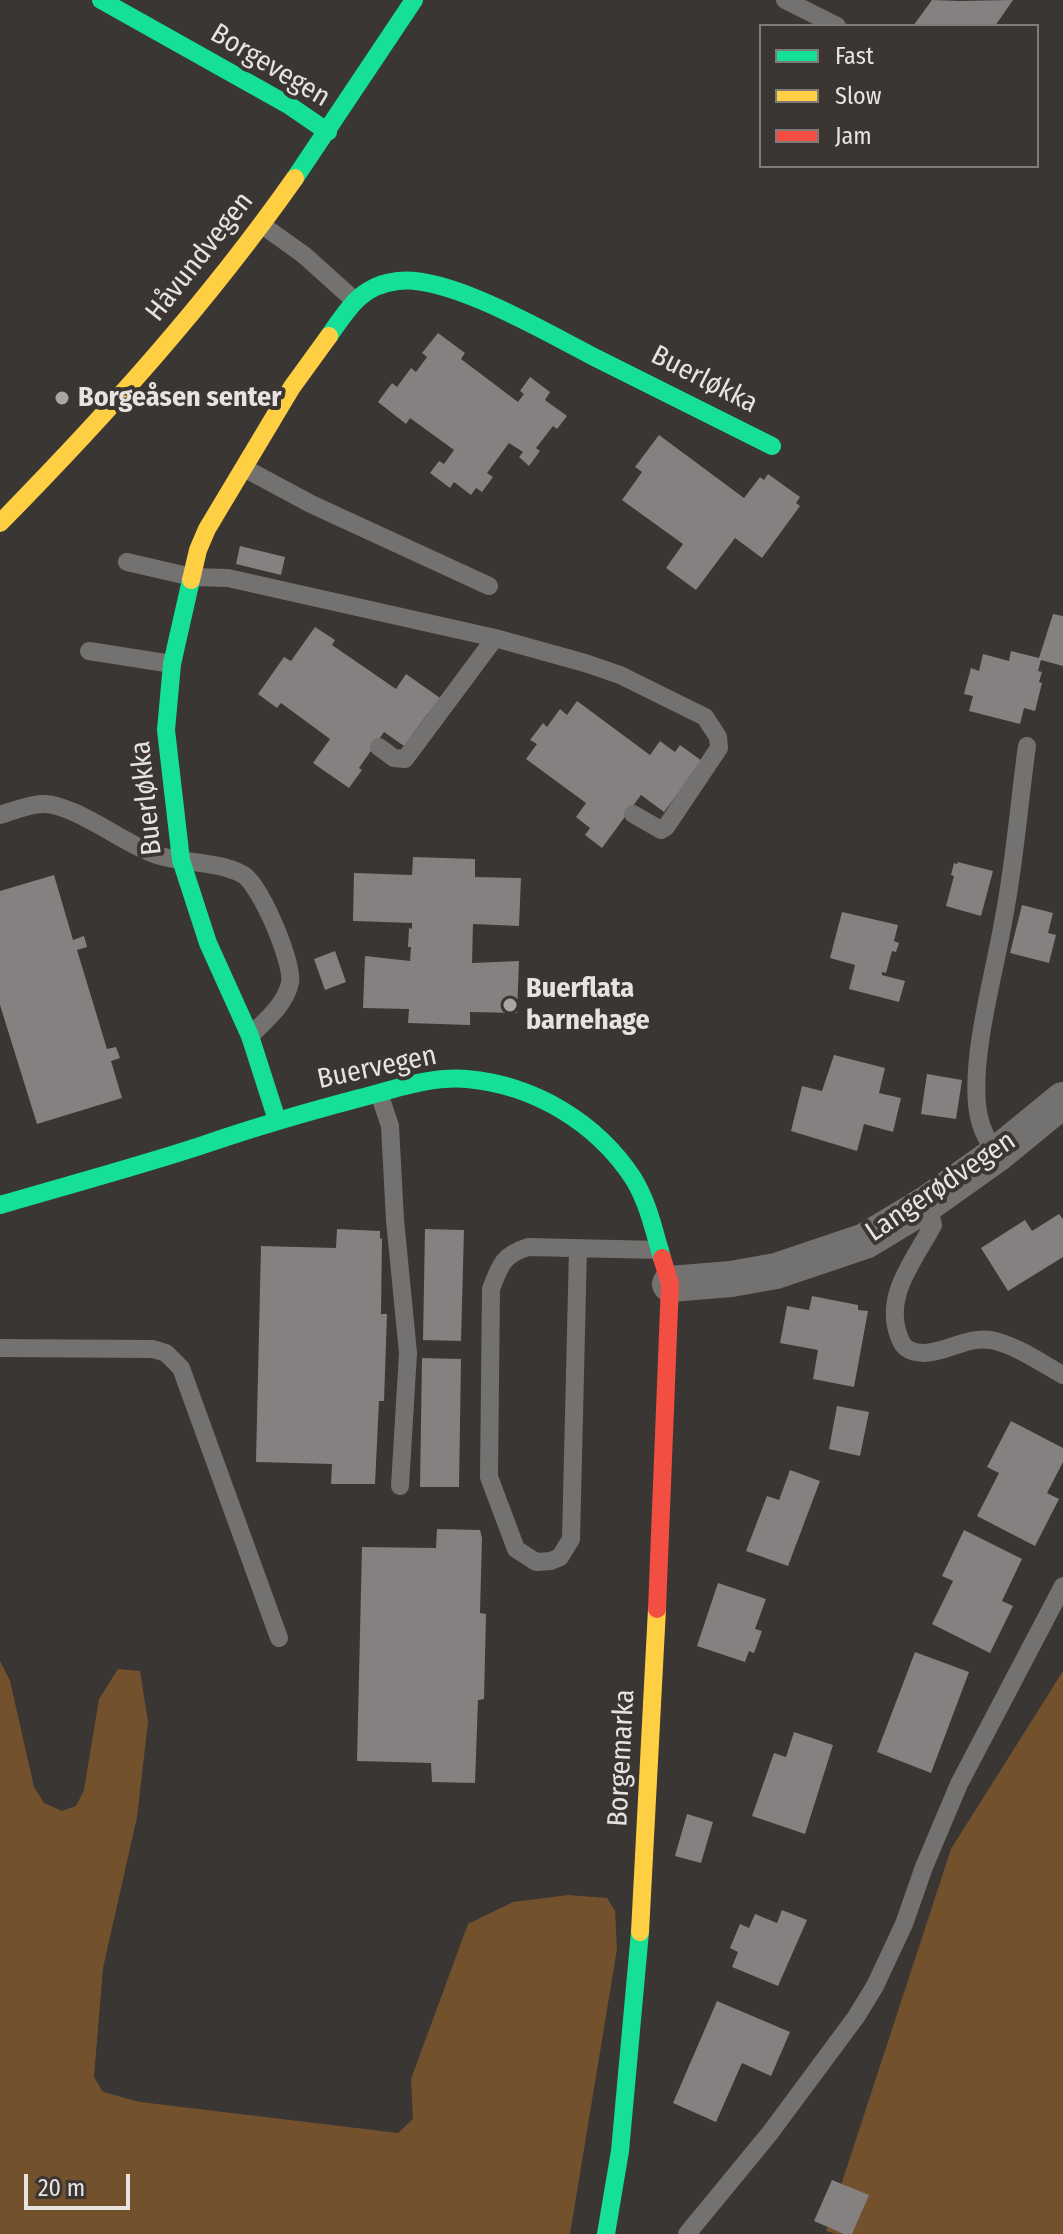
<!DOCTYPE html>
<meta charset="utf-8">
<style>
body{margin:0}
#map{position:relative;width:1063px;height:2234px;overflow:hidden;background:#393634;font-family:"Fira Sans Condensed",sans-serif}
canvas{display:block}
.legend{position:absolute;left:759px;top:24px;width:280px;height:144px;box-sizing:border-box;background:#3b3632;border:2px solid #7f7b78;margin:0;padding:10px 14px;list-style:none;font-size:24px;color:#e6e3e0}
.legend li{display:flex;align-items:center;gap:16px;height:40px}
.legend b{width:40px;border:2px solid #7f7b78}
.scale{position:absolute;left:24px;top:2174px;width:106px;height:36px;box-sizing:border-box;border:4px solid #e6e3e0;border-top:0;padding-left:10px;font-size:24px;line-height:28px;white-space:nowrap;color:#e6e3e0;-webkit-text-stroke:6px #3b3632;paint-order:stroke}
</style>
<div id="map">
<canvas width="1063" height="2234"></canvas>
<ul class="legend">
<li><b style="height:10px;background:#16e098"></b>Fast</li>
<li><b style="height:10px;background:#ffcf43"></b>Slow</li>
<li><b style="height:10px;background:#f24e42"></b>Jam</li>
</ul>
<div class="scale">20 m</div>
</div>
<script>
const ctx = document.querySelector('canvas').getContext('2d');
ctx.lineJoin = 'round';
function paint(path, color) {
  ctx.fillStyle = color;
  ctx.fill(path, 'evenodd');
}
function stroke(path, color, width, dash) {
  ctx.strokeStyle = color;
  ctx.lineWidth = width;
  ctx.lineCap = dash ? 'butt' : 'round';
  ctx.setLineDash(dash || []);
  ctx.stroke(path);
}
function drawText(font, color, halo, rows, align = 'center') {
  ctx.font = font + ' "Fira Sans Condensed",sans-serif';
  ctx.lineWidth = 8;
  ctx.setLineDash([]);
  ctx.textBaseline = 'middle';
  ctx.strokeStyle = halo;
  ctx.fillStyle = color;
  for (const [text, x, y, turn = 0] of rows) {
    ctx.save();
    ctx.translate(x, y);
    ctx.rotate((+turn || 0) * Math.PI / 180);
    ctx.textAlign = isNaN(turn) ? turn : align;
    if (halo) ctx.strokeText(text, 0, 0);
    ctx.fillText(text, 0, 0);
    ctx.restore();
  }
}
paint(new Path2D(`
 M0,1661l10,20 24,106 10,16 18,8 14,-5 8,-16 15,-91 19,-30 22,2 8,51 -11,95 -34,151 -9,109 9,15 37,10 258,31 15,-14 -2,-40 57,-155 45,-22 55,-7 39,3 8,13 2,38 -47,285h-570z
 M1063,1671v563h-226l-11,-3 125,-382z`), '#73512d');
paint(new Path2D(`
 M932,0l28,1 53,-1 -18,26h-82z
 M438,333l27,20 -4,6 57,43 6,-8 -4,-3 10,-14 20,15 -5,8 22,16 -10,13 -4,-3 -17,22 4,3 -11,15 -10,-9 4,-5 -14,-9 -22,30 6,4 -11,15 -6,-4 -5,7 -17,-13 -4,6 -20,-15 9,-12 5,3 10,-14 -44,-32 -4,6 -28,-22 14,-19 5,4 14,-19 5,4 11,-15 -5,-4z
 M659,435l85,63 16,-21 4,3 4,-6 32,23 -4,6 4,3 -38,52 -27,-20 -39,52 -30,-22 17,-24 -61,-44 20,-28 -7,-5z
 M240,546l45,11 -4,18 -45,-11z
 M1053,614l10,2v50l-22,-6 -3,11 4,1 -3,10 3,1 -7,28 -11,-3 -4,16 -51,-13 4,-15 -9,-2 7,-26 8,3 4,-17 26,7 2,-10 28,7z
 M315,627l20,13 -3,5 64,44 10,-15 37,26 -11,16 -4,-3 -24,33 -20,-14 -25,36 3,2 -13,18 -36,-25 17,-24 -49,-36 -4,5 -19,-14 26,-37 7,4z
 M577,701l73,54 10,-14 15,11 5,-7 22,16 -38,51 -23,-17 -39,53 -17,-13 5,-7 -14,-11 10,-14 -60,-44 11,-15 -7,-4 13,-17 4,4 13,-18 7,6z
 M413,857l62,2v18l46,1 -2,48 -46,-2 -1,39 47,-2 -2,52 -47,-1v13l-62,-2 1,-14 -46,-1 2,-52 45,5 1,-14h-3l1,-19 3,1v-6l-59,-2 1,-48 58,2z
 M958,862l35,9 -12,45 -35,-10 8,-30 -3,-1 3,-12 3,1z
 M54,875l19,65 11,-4 3,11 -10,3 30,99 9,-2 4,11 -9,3 11,37 -85,26 -37,-119v-114z
 M1022,905l31,8 -5,20 8,2 -7,28 -39,-10z
 M842,912l56,13 -4,16 5,2 -3,9 -4,-1 -6,22 -4,-1v3l23,6 -6,21 -50,-13 6,-24 -25,-7z
 M335,951l11,31 -21,8 -11,-31z
 M834,1055l51,13 -6,25 22,5 -8,34 -29,-8 -7,27 -66,-20 11,-45 20,5z
 M927,1074l35,6 -6,39 -35,-5z
 M1059,1214l4,5v38l-55,34 -27,-43 44,-28 7,11z
 M337,1229l43,2v8l2,-1 -1,76h6l-3,87h-5l-4,83h-44l1,-20 -76,-2 5,-216 75,2z
 M425,1229l39,1 -3,111 -38,-1z
 M812,1296l46,9v5l10,1 -14,76 -41,-8 5,-29 -38,-7 7,-37 22,4z
 M422,1358l39,1 -2,128h-39z
 M837,1406l32,6 -9,44 -31,-7z
 M1011,1421l52,27v14l-16,31 12,6 -24,47 -58,-30 22,-43 -12,-6z
 M790,1470l30,11 -32,85 -42,-15 21,-55 12,4z
 M437,1529l43,1 2,8 -2,75 6,1 -2,85 -6,1 -3,83 -43,-1 -1,-19 -74,-2 5,-214 74,1z
 M964,1530l58,29 -20,42 11,5 -23,47 -58,-29 21,-43 -11,-5z
 M718,1583l48,16 -11,30 7,2 -8,22 -5,-2 -4,11 -48,-16z
 M915,1652l54,20 -38,101 -54,-21z
 M794,1732l39,13 -28,89 -53,-18 22,-63 12,4z
 M687,1814l26,8 -12,41 -26,-7z
 M782,1910l25,10 -29,66 -46,-19 6,-15 -8,-4 10,-24 9,4 6,-14 22,9z
 M717,2001l73,31 -19,44 -29,-13 -26,59 -43,-19z
 M832,2180l37,15 -17,39h-8l-30,-13z`), '#848180');
stroke(new Path2D(`
 M785,0l52,26
 M262,225l42,30 50,45
 M244,468l67,36 178,82
 M127,562l65,15 36,1 267,60 90,25 35,12 85,42 13,20 1,11 -53,79 -5,3 -28,-16
 M89,651l83,13
 M379,747l15,11 11,1 90,-121
 M0,815c12,-4 28,-10 42,-11 27,-2 78,36 105,47 30,14 66,8 95,23 18,9 52,90 48,109 -5,22 -25,38 -40,53
 M379,1093l11,33 5,94 13,133 -8,133
 M997,1154c-12,-16 -18,-30 -20,-50 -5,-55 18,-132 27,-187 11,-57 15,-114 23,-171
 M928,1203l5,22c-19,36 -51,72 -33,114 4,11 12,13 24,14 22,0 43,-17 67,-13 25,5 50,23 72,35
 M578,1249l-7,290 -11,18 -9,4 -15,1 -20,-13 -27,-72 2,-188c9,-24 12,-34 37,-42l132,3
 M0,1348l153,1 13,4 15,15 98,270
 M687,2234l83,-101 86,-116 19,-31 29,-62 20,-57 35,-83 104,-198`), '#747270', 18);
stroke(new Path2D(`
 M670,1284l61,-5 45,-8 89,-30 63,-38 69,-49 66,-54`), '#747270', 36);
stroke(new Path2D(`
 M101,0l189,106 38,26
 M295,178l119,-178
 M329,336c19,-27 32,-51 69,-55 52,-6 151,53 198,77 59,29 117,59 176,88
 M191,580l-19,84 -6,66 15,130 27,83 42,93 27,84
 M0,1205c68,-20 136,-38 203,-60 52,-18 104,-33 157,-47 35,-9 71,-22 107,-19 67,6 129,43 166,99 15,24 21,53 29,80
 M606,2234l14,-83 20,-219`), '#16e098', 18);
stroke(new Path2D(`
 M0,523c107,-109 207,-220 295,-345
 M191,580l7,-30 9,-21 85,-142 37,-51
 M640,1932l17,-323`), '#ffcf43', 18);
stroke(new Path2D(`
 M657,1609l13,-325 -8,-26`), '#f24e42', 18);
for (const [x, y, r, color] of [
 [62,398,8,"#a9a6a4"],
 [510,1005,8,"#a9a6a4"]
]) {
  const dot = new Path2D();
  dot.arc(x, y, r, 0, 2 * Math.PI);
  ctx.fillStyle = color;
  ctx.fill(dot);
  stroke(dot, '#3b3632', 3);
}
drawText('28px', '#e6e3e0', '#3b3632', [
 ["Borgevegen",270,66,31],
 ["Håvundvegen",200,257,-52],
 ["Buerløkka",704,380,27],
 ["Buerløkka",147,798,-96],
 ["Buervegen",377,1068,-12],
 ["Langerødvegen",941,1187,-34],
 ["Borgemarka",622,1758,-87]
]);
drawText('bold 28px', '#e6e3e0', '#3b3632', [
 ["Borgeåsen senter",78,398],
 ["Buerflata",526,989],
 ["barnehage",526,1021]
], 'left');
</script>
